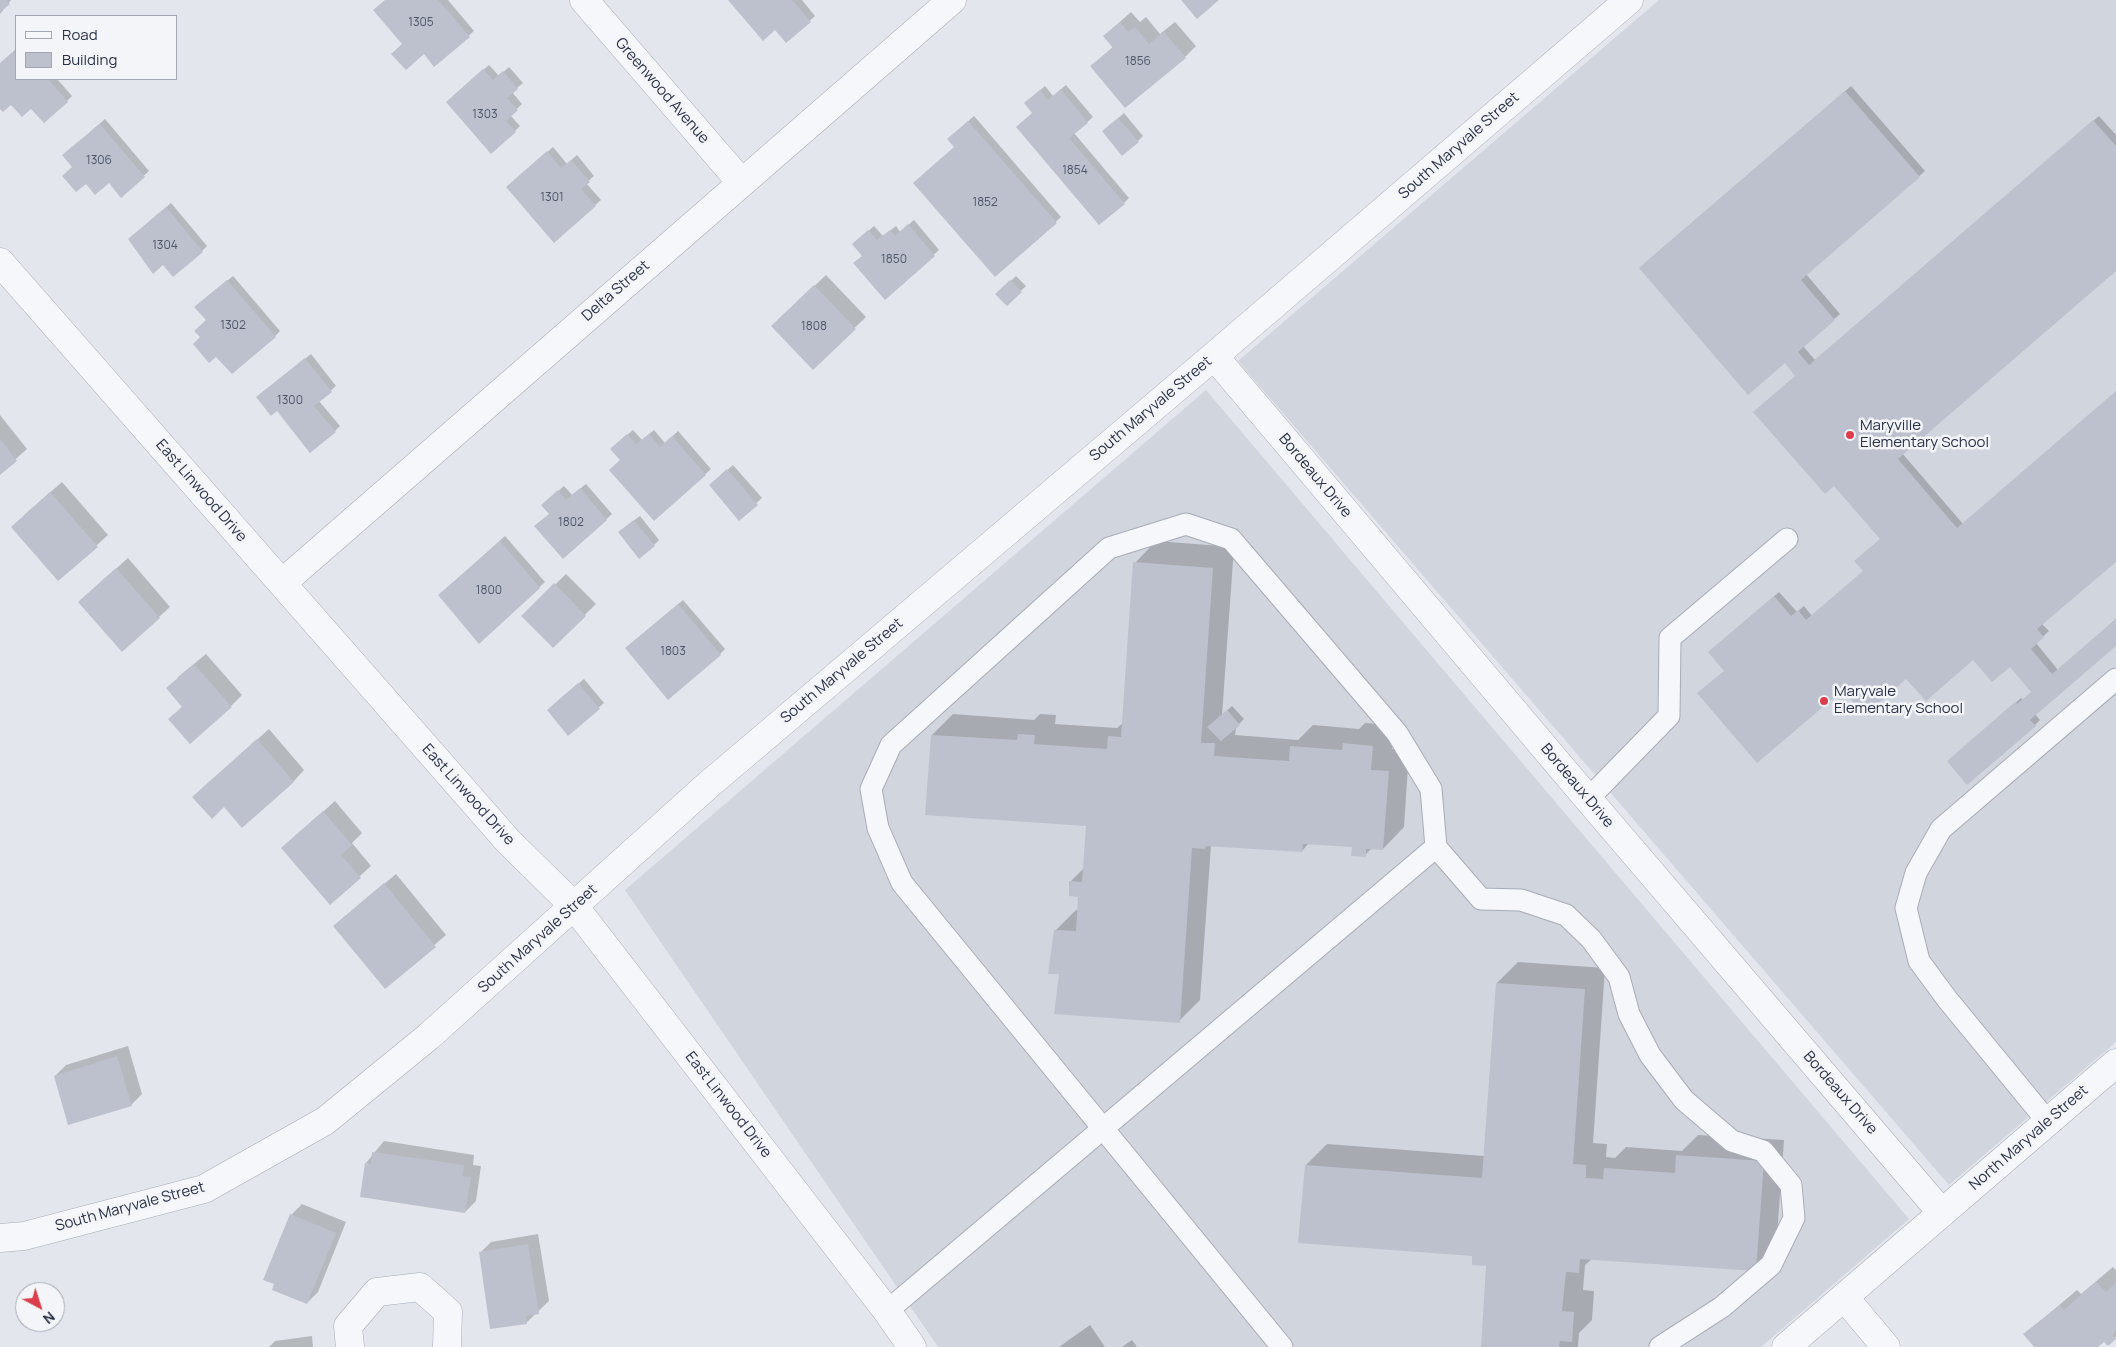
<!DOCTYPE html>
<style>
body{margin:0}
#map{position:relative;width:2116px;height:1347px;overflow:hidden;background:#e3e6ec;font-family:Manrope,sans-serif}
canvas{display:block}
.legend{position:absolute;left:15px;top:15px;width:162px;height:65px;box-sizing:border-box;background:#f3f5f9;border:1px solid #a2a7b1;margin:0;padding:6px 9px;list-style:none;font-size:15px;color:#293146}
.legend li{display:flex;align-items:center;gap:10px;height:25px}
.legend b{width:25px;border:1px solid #a2a7b1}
.north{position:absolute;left:15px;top:1282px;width:50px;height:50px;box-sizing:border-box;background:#f3f5f9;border:1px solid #a2a7b1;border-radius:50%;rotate:140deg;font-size:14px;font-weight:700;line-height:20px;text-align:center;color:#293146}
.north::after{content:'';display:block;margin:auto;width:18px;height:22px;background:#db3e4a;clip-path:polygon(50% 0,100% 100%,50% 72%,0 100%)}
</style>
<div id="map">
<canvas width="2116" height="1347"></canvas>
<ul class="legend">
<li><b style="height:6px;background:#f6f7fa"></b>Road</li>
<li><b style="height:14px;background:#bcc1cd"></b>Building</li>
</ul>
<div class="north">N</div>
</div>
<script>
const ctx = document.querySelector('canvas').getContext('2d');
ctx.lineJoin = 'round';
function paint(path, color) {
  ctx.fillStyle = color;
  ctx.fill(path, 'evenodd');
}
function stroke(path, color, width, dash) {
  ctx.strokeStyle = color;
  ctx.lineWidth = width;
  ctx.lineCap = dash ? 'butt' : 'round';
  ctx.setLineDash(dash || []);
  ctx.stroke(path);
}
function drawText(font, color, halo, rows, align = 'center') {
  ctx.font = font + ' Manrope,sans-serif';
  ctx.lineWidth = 5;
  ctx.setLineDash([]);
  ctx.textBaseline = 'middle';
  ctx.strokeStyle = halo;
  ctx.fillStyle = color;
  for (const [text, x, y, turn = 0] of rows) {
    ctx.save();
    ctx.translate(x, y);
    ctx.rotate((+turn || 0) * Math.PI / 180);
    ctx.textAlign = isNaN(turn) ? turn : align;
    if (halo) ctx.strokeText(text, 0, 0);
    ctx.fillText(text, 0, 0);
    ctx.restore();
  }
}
paint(new Path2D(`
 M1659,0h457v1042l-167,143 -711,-824z
 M1206,390l703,829 -148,128h-823l-313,-457z`), '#d1d5de');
paint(new Path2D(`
 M0,0h11l-11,14z
 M386,0h62l26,31 -39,34 -11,-12 -20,-9z
 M730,0h72l13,16 -29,25 -11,-12z
 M1131,12l9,10 6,-5 14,17 15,-12 21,24 -11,11 -94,9 22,-19 -9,-11z
 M16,49v30h41l15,17 -5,5 -36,6 -19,-4 -12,4v-43z
 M489,65l10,11 10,-9 14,16 -11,9 10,12 -12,11 10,11 -5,5 -63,-34z
 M1066,85l27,32 -19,16 55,65 -5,5 -91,-90 -2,-15 14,-12 8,10z
 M1851,86l74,85 -119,103 34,40 -37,32 12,14 284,-244 17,19v135l-214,183 61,71 153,-132v168l-74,64 7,7 -13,12 22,27 58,-51v25l-81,70 5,6 -5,5 -81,31 67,-58 2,2 10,-8 -23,-27 -36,-7 -68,19 -36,25 -27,-14 -118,-17 -10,-24 64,-55 18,20 7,-6 8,10 52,-45 18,-32 -85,-163 -12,-15 -140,-98z
 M1124,113l19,23 -5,5 -29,-15z
 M974,116l87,101 -66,59 -40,-129 -1,-13z
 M105,119l44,52 -28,25 -12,-15 -36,-14 -4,-17z
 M553,147l14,17 10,-9 17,21 -8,7 15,17 -47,41 -41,-59z
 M171,203l36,43 -5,5 -38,13 -29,-30z
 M914,220l25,30 -54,48 -22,-43 -4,-16 15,-13 9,10 13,-10 4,6z
 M826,275l40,42 -53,51 -29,-53z
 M233,276l47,55 -5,5 -74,1 6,-17 -6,-18z
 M1016,276l10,10 -19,18 -10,-10z
 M311,354l25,32 -17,15 21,25 -5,5 -78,-34z
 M0,415l27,34 -27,24z
 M633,430l9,10 12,-10 11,13 13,-12 33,38 -57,51 -33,-60 -4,-16z
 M733,465l29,33 -23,21 -23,-39z
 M62,482l46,53 -50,45 -35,-64z
 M586,484l26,30 -49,44 -15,-58 16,-14 8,9z
 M640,516l19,24 -5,5 -29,-18z
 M505,536l40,46 -65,60 -35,-52z
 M1156,541l78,6 -12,168 10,-9 12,13 -8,8 -1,8 63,5 15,-15 46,4 6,-6 28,2 -1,24 17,1 -5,77 -21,22 -11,-1 -7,7 -12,-9 -44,-3 -7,8 -91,-6 -11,155 -21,21 -119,-48 -5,-42 21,-21h3l1,-14 -9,-15 13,-13 3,-43 -155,-90 21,-21 81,6 6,-6 16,1 -1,9 62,4 7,-6 11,-159z
 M128,558l42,49 -11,10 -69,-25z
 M566,574l30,30 -43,42 -30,-30z
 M683,600l42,49 -5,5 -88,-11z
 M206,654l36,41 -11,11 -61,13 13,-13 -5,-29z
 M584,679l20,24 -36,31 -15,-29z
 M269,729l35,41 -10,11 -52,45 -18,-20 -31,-9z
 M335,801l27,32 -10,10 19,23 -41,37 -47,-55z
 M396,874l50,61 -61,52 -51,-61z
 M1518,962l87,6 -12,175 14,1 -1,13 9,1 11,-11 56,4 16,-16 86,5 -8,109 -21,21 -163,-11 -7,6 -2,25 11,1 -2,29 -13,13 -1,14h-96l6,-82 -14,-10 -168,-90 21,-21 157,12 13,-173z
 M128,1046l14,48 -11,11 -76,-29 11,-11z
 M384,1141l90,14 -1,10 8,1 -5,35 -11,11 -99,-49z
 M302,1204l44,18 -28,70 -11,11 -16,-88z
 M538,1234l11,67 -23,22 -46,-70 11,-11z
 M2113,1267l3,3v67l-8,7 -4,-4 -8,7h-60l-11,-13 52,-44 4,4z
 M1090,1325l15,22h-46z
 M312,1336l1,11h-44l6,-6z
 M1132,1340l5,7h-15z`), '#0003');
paint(new Path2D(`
 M0,0h6l4,4 -10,8z
 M385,0h53l32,37 -36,30 -10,-13 -18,16 -15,-16 11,-10 -29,-34z
 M728,0h64l19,22 -25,21 -11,-13 -12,11z
 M1181,0h38l-22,19z
 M1120,22l8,10 7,-5 14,17 15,-12 22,26 -61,50 -35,-42 23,-18 -10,-12z
 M16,49v30h32l20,23 -24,21 -13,-14 -9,8 -11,-12 -8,7 -3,-3v-46z
 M483,69l10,11 10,-9 15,18 -11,9 11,12 -12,11 10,11 -25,22 -45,-52z
 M1061,89l27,34 -19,15 56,66 -26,21 -83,-98 16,-14 -8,-10 16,-13 8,10z
 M1845,91l75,86 -119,103 34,40 -37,32 11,13 284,-245 23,26v125l-218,188 59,69 159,-137v171l-79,67 7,8 -13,12 21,25 64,-55v27l-86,74 6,6 -69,59 -20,-24 68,-59 2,2 14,-12 -21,-25 -18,15 -19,-22 -47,41 -20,-22 -33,29 -3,-4 -8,8 -19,-22 -86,73 -60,-70 27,-22 -16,-19 66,-56 17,20 7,-6 8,10 57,-49 -9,-10 26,-22 -46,-53 -9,8 -72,-82 42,-36 -10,-13 -37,32 -109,-127z
 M1118,118l21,24 -17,14 -20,-25z
 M968,121l89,102 -62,54 -82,-94 41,-36 -7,-8z
 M100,124l45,53 -24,21 -12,-15 -14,12 -9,-11 -10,8 -14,-16 10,-9 -10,-12z
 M547,151l14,17 10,-8 19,22 -9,7 15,17 -42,37 -48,-56z
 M166,207l37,45 -30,25 -10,-12 -10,9 -25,-35z
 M908,224l27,32 -50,44 -32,-37 9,-7 -10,-12 16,-14 9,10 13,-10 5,6z
 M227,280l49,57 -44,37 -16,-17 -7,6 -16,-19 7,-7 -6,-6 12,-11 -12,-13z
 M1010,280l12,12 -15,14 -12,-12z
 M814,285l42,44 -43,41 -42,-44z
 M305,358l27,34 -18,14 22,26 -26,21 -33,-42 -6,5 -15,-19z
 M627,434l9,10 13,-10 11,13 12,-11 34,39 -52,46 -45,-51 11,-10 -10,-11z
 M0,439l17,22 -17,14z
 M727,469l31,36 -19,16 -30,-36z
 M580,488l27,32 -44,39 -29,-33 15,-12 -8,-9 17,-15 8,10z
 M50,492l48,55 -40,34 -47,-54z
 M634,520l21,26 -16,13 -21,-27z
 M500,541l40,47 -61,56 -41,-49z
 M1133,562l80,6 -12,175h14l-1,13 75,5 1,-15 52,4 1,-7 30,3 -2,24 18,1 -6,79 -17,-1v8l-15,-1 1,-9 -49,-3 -1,8 -96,-6 -1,3 -13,-1 -12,175 -126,-9 5,-40h-11l6,-44 22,1 2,-34 -9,-1v-15l13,1 4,-56 -161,-11 6,-80 86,5 1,-6 17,1 -1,9 73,5 1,-13 13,1z
 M116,568l44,50 -38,34 -44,-50z
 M554,583l32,33 -33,32 -32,-32z
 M678,604l43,51 -53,45 -43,-52z
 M194,664l38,43 -42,37 -22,-25 14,-12 -16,-19z
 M578,683l22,26 -32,27 -21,-26z
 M1227,710l13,15 -19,16 -14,-14z
 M257,739l37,43 -52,46 -18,-21 -12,12 -20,-22z
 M323,811l29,34 -11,10 20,23 -31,27 -49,-57z
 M384,883l52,64 -51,42 -52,-63z
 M1496,983l89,6 -12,175 13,1v13l17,1 1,-11 71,5 1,-18 88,6 -8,110 -176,-12 -1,14 -13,-1 -4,39 12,1 -2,30 -12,-1 -1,6h-78l5,-81 -14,-1v-9l-174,-13 7,-78 177,13z
 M117,1056l15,50 -64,19 -14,-49z
 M372,1152l92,13 -2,11 9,1 -6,36 -105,-16 5,-34 6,1z
 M290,1214l46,19 -29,71 -35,-14 2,-6 -11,-4z
 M528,1244l11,70 -13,2 1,8 -37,5 -11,-77z
 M2096,1282l10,10 10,-9v48l-4,4 4,4 -8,7 -4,-4 -6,5h-64l-11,-13 37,-29 4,5z`), '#bcc1cd');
const service = new Path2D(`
 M1588,799l81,-83 1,-78 117,-99
 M2048,1122l-101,-123 -28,-38 -13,-53 10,-35 25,-44 175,-150
 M887,1311l549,-464
 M1282,1347l-380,-464 -24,-55 -7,-39 20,-44 218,-197 77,-24 45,15 166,194 34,56 5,58 45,52 40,1 45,15 25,24 28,38 10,37 21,41 34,45 48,41 31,10 28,34 3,33 -23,47 -49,42 -62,40`);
const minor = new Path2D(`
 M584,0l157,182
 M0,262l508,579 66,65 313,405 25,36
 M1214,356l374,443 354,414
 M282,583l670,-583
 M0,1238l24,-2 180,-47 121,-68 103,-84 279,-251 507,-430 415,-356
 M1844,1297l42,50
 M350,1347l-2,-21 29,-34 43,-5 28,25 -1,35
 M1786,1347l330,-284`);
stroke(service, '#a7acb7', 23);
stroke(minor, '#a7acb7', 29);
stroke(service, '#f6f7fa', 21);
stroke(minor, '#f6f7fa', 28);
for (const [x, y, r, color] of [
 [1850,435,5,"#db3e4a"],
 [1824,701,5,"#db3e4a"]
]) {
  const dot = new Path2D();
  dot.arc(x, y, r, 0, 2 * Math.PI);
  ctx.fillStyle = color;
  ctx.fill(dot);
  stroke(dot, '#f3f5f9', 2);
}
drawText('12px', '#4e5568', null, [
 ["1305",421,23],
 ["1856",1138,62],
 ["1303",485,115],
 ["1306",99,161],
 ["1854",1075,171],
 ["1301",552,198],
 ["1852",985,203],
 ["1304",165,246],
 ["1850",894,260],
 ["1302",233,326],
 ["1808",814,327],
 ["1300",290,401],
 ["1802",571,523],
 ["1800",489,591],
 ["1803",673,652]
]);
drawText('15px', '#293146', '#f3f5f9', [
 ["Greenwood Avenue",662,91,49],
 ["South Maryvale Street",1459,146,-41],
 ["Delta Street",616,291,-41],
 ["South Maryvale Street",1151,409,-40],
 ["Bordeaux Drive",1315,476,50],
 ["East Linwood Drive",201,491,49],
 ["South Maryvale Street",842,671,-40],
 ["Bordeaux Drive",1577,786,50],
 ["East Linwood Drive",468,795,48],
 ["South Maryvale Street",538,939,-42],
 ["Bordeaux Drive",1840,1093,49],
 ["East Linwood Drive",728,1105,52],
 ["North Maryvale Street",2029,1138,-41],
 ["South Maryvale Street",130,1207,-15]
]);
drawText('15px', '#293146', '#f3f5f9', [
 ["Maryville",1860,426],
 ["Elementary School",1860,443],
 ["Maryvale",1834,692],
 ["Elementary School",1834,709]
], 'left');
</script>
